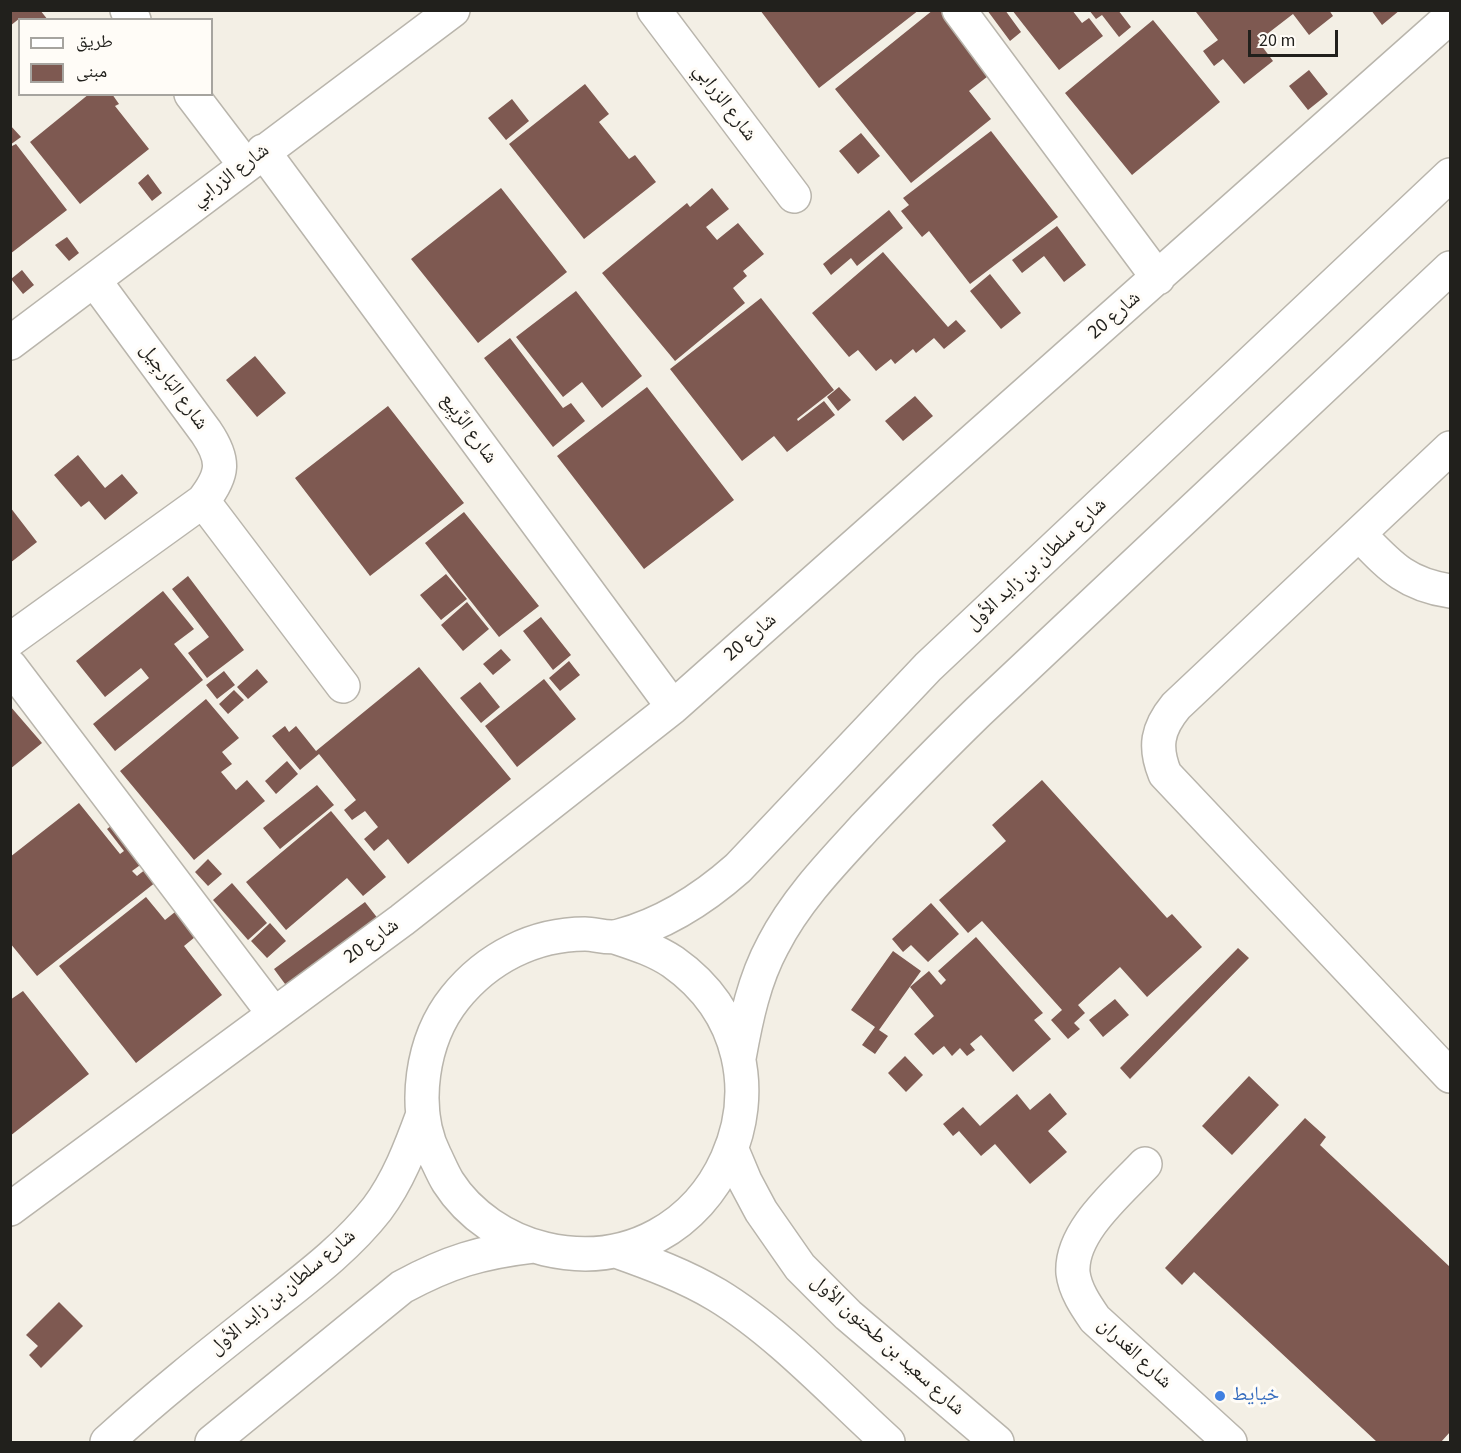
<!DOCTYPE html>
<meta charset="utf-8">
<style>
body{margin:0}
#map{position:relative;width:1461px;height:1453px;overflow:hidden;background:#f3efe5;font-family:"Source Sans 3","Noto Naskh Arabic",sans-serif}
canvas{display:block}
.frame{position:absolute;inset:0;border:12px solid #21201c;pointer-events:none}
.legend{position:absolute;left:18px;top:18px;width:195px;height:78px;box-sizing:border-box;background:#fffcf7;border:2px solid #a6a49f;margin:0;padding:8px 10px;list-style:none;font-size:18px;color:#21201c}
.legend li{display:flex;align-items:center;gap:12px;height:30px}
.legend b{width:30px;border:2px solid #a6a49f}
.scale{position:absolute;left:1248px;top:30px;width:90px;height:27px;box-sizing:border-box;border:3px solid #21201c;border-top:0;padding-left:8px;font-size:18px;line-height:21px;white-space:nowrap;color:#21201c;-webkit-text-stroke:4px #fffcf7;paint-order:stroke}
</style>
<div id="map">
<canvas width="1461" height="1453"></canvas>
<div class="frame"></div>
<ul class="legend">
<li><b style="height:8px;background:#fff"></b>طريق</li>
<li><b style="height:16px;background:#7e5951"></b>مبنى</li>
</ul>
<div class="scale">20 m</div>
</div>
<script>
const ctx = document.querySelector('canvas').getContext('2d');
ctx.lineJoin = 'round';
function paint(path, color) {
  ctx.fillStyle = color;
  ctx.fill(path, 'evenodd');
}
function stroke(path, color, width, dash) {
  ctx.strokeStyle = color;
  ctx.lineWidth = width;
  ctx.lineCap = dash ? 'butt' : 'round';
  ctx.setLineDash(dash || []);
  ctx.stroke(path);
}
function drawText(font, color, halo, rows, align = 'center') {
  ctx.font = font + ' "Source Sans 3","Noto Naskh Arabic",sans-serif';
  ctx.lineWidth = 6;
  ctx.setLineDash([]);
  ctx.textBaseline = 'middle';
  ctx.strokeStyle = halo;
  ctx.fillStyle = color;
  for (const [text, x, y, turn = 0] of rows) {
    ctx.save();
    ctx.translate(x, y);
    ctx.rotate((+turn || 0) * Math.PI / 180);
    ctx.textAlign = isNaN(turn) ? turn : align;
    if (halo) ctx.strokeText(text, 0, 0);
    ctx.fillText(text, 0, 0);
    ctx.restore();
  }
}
paint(new Path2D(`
 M10,10h30l8,10 -28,-2 -10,8z
 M760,10h159l-100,78z
 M933,10h9l50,63 -23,18 22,28 -80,64 -76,-94z
 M987,10h18l16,22 -11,9z
 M1012,10h60l10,13 7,-5 14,18 -44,34z
 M1089,10h29l13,17 -12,10 -17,-22 -6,4z
 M1199,10h130l4,6 -24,19 -16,-21 -35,27 15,20 -29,23 -21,-25 -9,7 -11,-15 15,-11 -22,-28z
 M1371,10h29l-18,15z
 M1153,20l67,82 -88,73 -67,-82z
 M1309,70l19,24 -20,16 -19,-24z
 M585,84l24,30 -10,8 30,37 6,-4 21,27 -72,57 -75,-95z
 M89,94h23l7,10 -4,2 34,43 -69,55 -50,-62z
 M512,99l17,22 -23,19 -18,-22z
 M10,125l11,12 -11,8z
 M991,131l67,86 -88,67 -41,-53 -7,6 -21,-26 8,-6 -6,-7z
 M861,133l19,23 -22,18 -19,-23z
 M16,144l51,66 -57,44v-107z
 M148,174l14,19 -10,8 -14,-18z
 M501,188l66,84 -89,71 -67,-84z
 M712,188l17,21 -23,18 11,13 21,-17 26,31 -21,17 4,5 -14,12 12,15 -70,58 -73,-88 85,-70 3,4z
 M889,210l14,18 -46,38 -6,-8 -20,17 -8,-11z
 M1057,226l29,39 -22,17 -20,-26 -22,17 -10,-13z
 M67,237l12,16 -10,8 -14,-16z
 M883,252l65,75 8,-7 10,11 -22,18 -10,-11 -18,15 -3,-4 -18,15 -4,-5 -15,12 -18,-21 -9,7 -37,-44z
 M22,270l12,15 -11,9 -12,-15z
 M990,274l31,39 -20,16 -31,-38z
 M576,291l66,85 -40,32 -20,-26 -19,15 -47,-60z
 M761,298l73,92 -37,29 1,2 26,-20 11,14 -48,37 -13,-16 -32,25 -72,-92z
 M510,338l53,70 8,-5 14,18 -32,26 -69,-89z
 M255,356l31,37 -29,24 -31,-37z
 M647,387l87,113 -90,69 -87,-113z
 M839,387l12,13 -13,11 -11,-14z
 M915,396l18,20 -30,25 -18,-20z
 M388,406l76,97 -94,73 -75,-98z
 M78,455l27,33 17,-14 16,19 -33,27 -16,-19 -8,6 -27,-32z
 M10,507l27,35 -27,21z
 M464,512l75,94 -40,31 -74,-94z
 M446,574l21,25 -26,21 -21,-25z
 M188,576l56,74 -37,28 -19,-25 21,-16 -37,-48z
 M163,591l31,38 -20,15 29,36 -88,71 -22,-27 56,-46 -8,-10 -36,29 -29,-36z
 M467,602l22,27 -26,22 -22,-26z
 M541,617l30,38 -18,15 -30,-39z
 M501,649l10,11 -18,15 -10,-11z
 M569,661l11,14 -20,16 -11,-13z
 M419,667l92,112 -103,85 -20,-25 -14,12 -10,-12 14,-12 -13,-16 -13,9 -8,-10 12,-10 -37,-46 -19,16 -28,-34 13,-10 4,6 7,-6 20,25z
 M257,669l11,13 -20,17 -11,-12z
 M224,671l11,14 -18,14 -11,-14z
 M544,679l32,40 -59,48 -32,-41z
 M480,682l20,25 -19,16 -21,-25z
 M234,690l10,10 -16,14 -9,-10z
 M206,699l33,39 -17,14 10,12 -11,8 15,18 11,-10 18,21 -71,59 -74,-89z
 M10,706l32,37 -32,26z
 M287,761l11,13 -22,20 -11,-13z
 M1042,780l125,138 5,-4 30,33 -55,50 -27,-30 -42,38 7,8 -11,10 6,6 -12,10 -17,-19 11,-10 -80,-89 -14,12 -29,-33 67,-59 -14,-16z
 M317,785l17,20 -54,44 -17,-21z
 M79,803l41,51 4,-3 -17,-22 8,-6 32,37 -15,11 5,5 9,-7 10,13 -119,94 -27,-33v-86z
 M331,811l55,66 -23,19 -16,-18 -61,52 -40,-48z
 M208,859l14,15 -14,12 -13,-14z
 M232,883l35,40 -19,17 -35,-40z
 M146,897l19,23 10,-8 20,25 -11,9 38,49 -86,68 -77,-97z
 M365,902l14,18 -91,68 -14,-19z
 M931,903l28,31 -31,28 -17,-17 -8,7 -11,-13z
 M270,923l16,18 -19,17 -16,-17z
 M976,937l67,76 -9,7 17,19 -38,33 -32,-37 -11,9 5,6 -8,6 -7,-8 -8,8 -8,-10 -11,9 -19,-21 20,-18 -24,-29 19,-16 12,14 5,-5 -8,-9z
 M1238,948l11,10 -119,121 -10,-11z
 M893,951l28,20 -42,59 9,6 -13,18 -13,-9 13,-18 -24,-17z
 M23,991l66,83 -79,62v-136z
 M1115,999l14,16 -26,22 -14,-17z
 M905,1056l18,19 -17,17 -18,-19z
 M1249,1076l30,29 -47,50 -30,-29z
 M1050,1093l17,21 -19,17 19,21 -37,32 -35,-40 -14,12 -22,-25 -6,5 -10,-12 20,-17 17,19 37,-32 13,16z
 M1305,1118l21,19 -6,8 130,122v165l-9,10h-64l-183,-170 -12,13 -17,-17z
 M59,1302l24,24 -42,42 -12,-13 9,-9 -12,-11z`), '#7e5951');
const minor = new Path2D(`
 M127,10l7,10
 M654,10l140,186
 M959,10l199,268
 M191,94l54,71
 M263,151l410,556
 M10,343l443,-333
 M1450,448l-274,258c-19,23 -22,41 -11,68l285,302
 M203,501l140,185
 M1359,534c31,32 46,50 91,57
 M10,640l193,-139c21,-27 22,-41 3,-69l-112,-152
 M10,666l264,348
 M1145,1164c-26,28 -75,68 -72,109 2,17 13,33 22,46l135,123
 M10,1209l392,-289 271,-213 777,-690`);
const major = new Path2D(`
 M615,937c21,7 40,13 58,25 144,102 43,327 -128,287 -39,-9 -76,-34 -97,-67 -5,-8 -9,-18 -13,-26 -24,-48 -13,-117 20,-158 32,-40 79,-64 130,-64 11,0 23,5 34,2 45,-12 84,-37 119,-68l190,-201 522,-492
 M739,1058c7,-39 15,-78 34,-113 23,-45 59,-82 93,-119 37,-39 74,-77 112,-114l472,-444
 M732,1150l13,31 16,30 39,56 48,48 149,127
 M616,1251c34,12 69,25 101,44 61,37 118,99 171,147
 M107,1442c49,-45 102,-87 155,-129 40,-32 83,-63 115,-104 21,-28 34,-62 46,-95
 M212,1442l190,-155c46,-25 79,-35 131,-41`);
stroke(minor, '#b9b5ac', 36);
stroke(major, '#b9b5ac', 36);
stroke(minor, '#fff', 33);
stroke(major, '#fff', 33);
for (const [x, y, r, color] of [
 [1220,1396,6,"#3f7fe0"]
]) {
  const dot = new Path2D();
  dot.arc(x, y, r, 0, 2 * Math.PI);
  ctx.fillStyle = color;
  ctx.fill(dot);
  stroke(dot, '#fffcf7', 2);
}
drawText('20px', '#21201c', '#fffcf7', [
 ["شارع الزرابي",724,103,53],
 ["شارع الزرابي",231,176,-37],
 ["شارع 20",1115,316,-41],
 ["شارع البَارجِيل",173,387,54],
 ["شارع الرَّبِيع",468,429,54],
 ["شارع سلطان بن زايد الأول",1037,565,-43],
 ["شارع 20",751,638,-41],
 ["شارع 20",372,942,-36],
 ["شارع سلطان بن زايد الأول",283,1293,-40],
 ["شارع سعيد بن طحنون الأول",887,1346,42],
 ["شارع الغدران",1134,1354,43]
]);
drawText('20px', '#366cbe', '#fffcf7', [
 ["خيايط",1232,1396]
], 'left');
</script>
